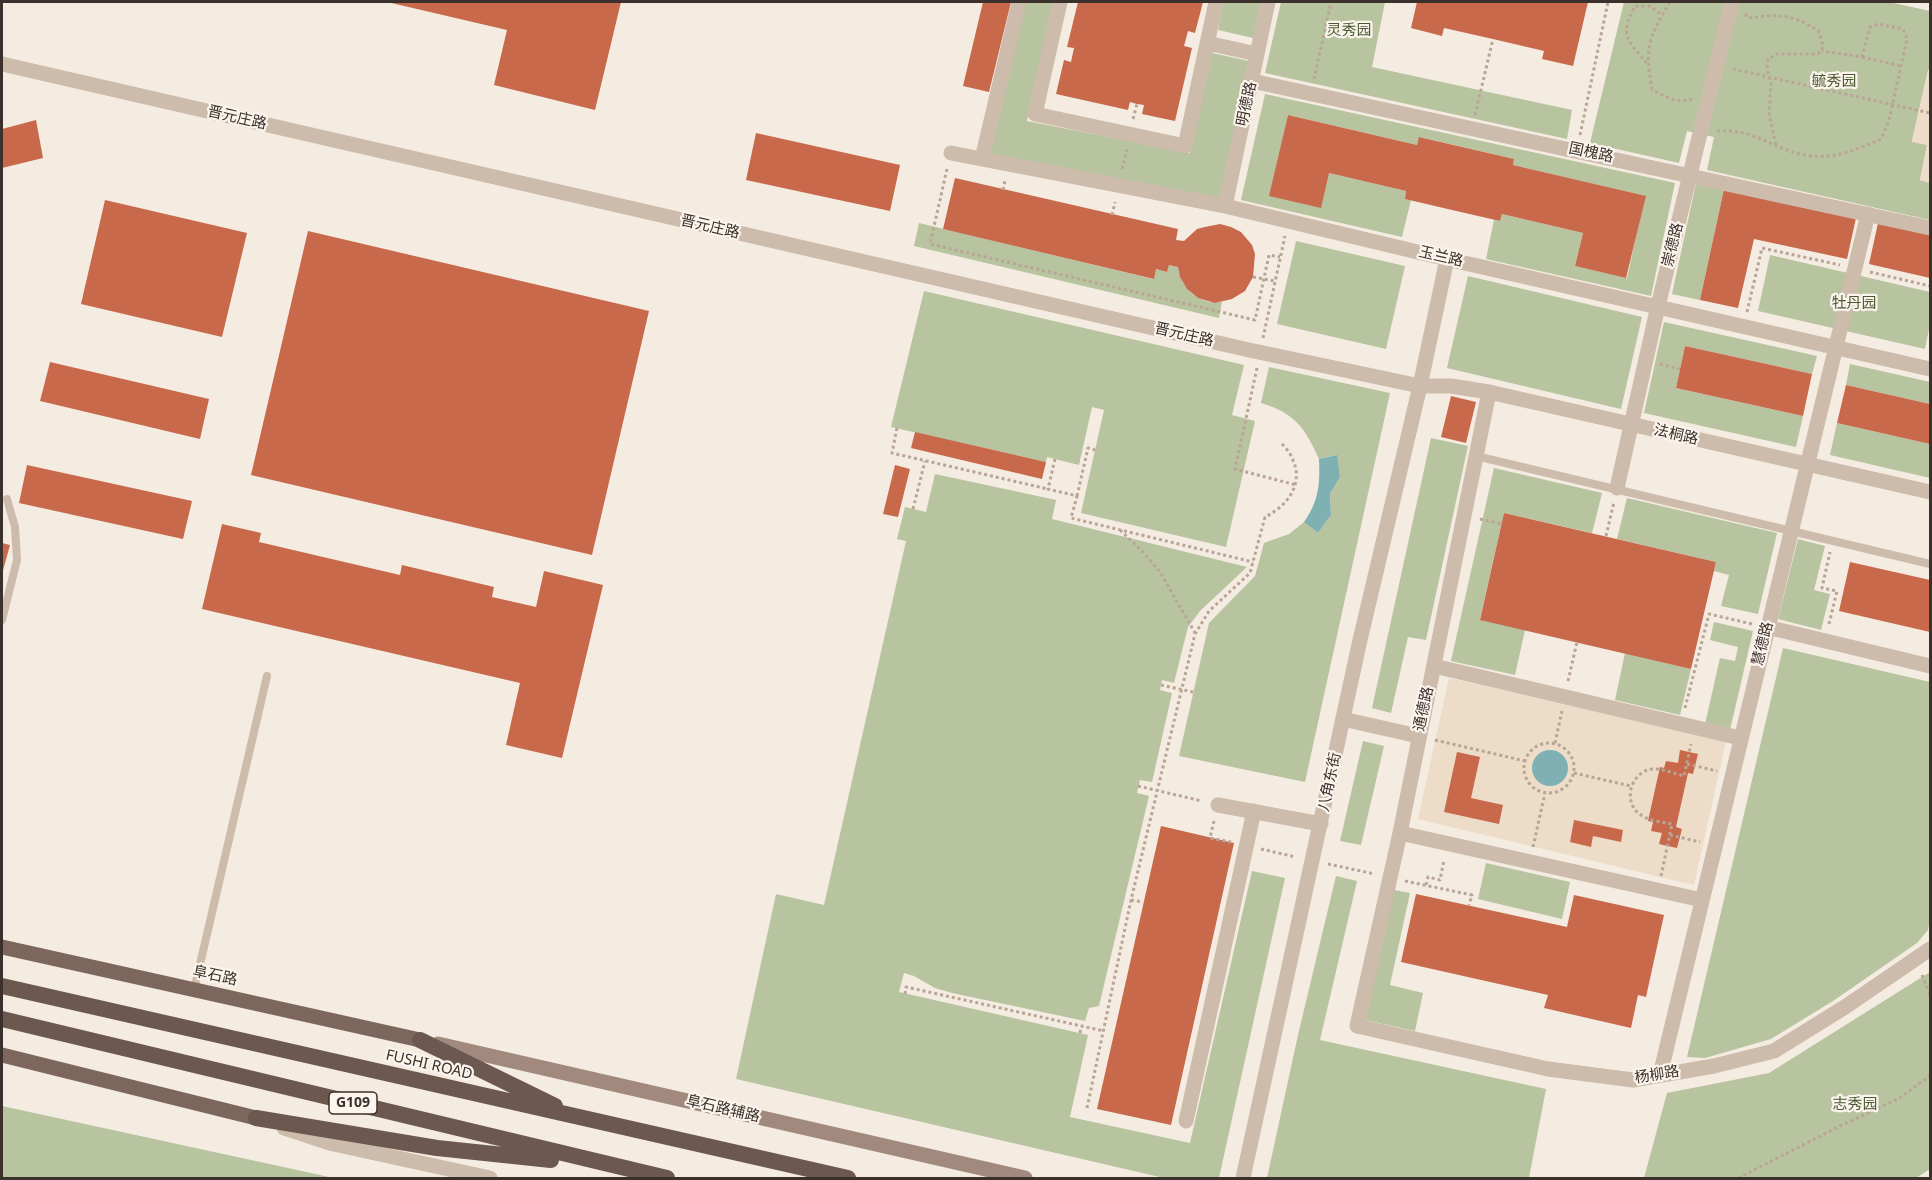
<!DOCTYPE html>
<meta charset="utf-8">
<style>
body{margin:0}
#map{position:relative;width:1932px;height:1180px;overflow:hidden;background:#f4ebe1;font-family:"Noto Sans",sans-serif}
canvas{display:block}
.frame{position:absolute;inset:0;border:3px solid #3b302b;pointer-events:none}
</style>
<div id="map">
<canvas width="1932" height="1180"></canvas>
<div class="frame"></div>
</div>
<script>
const ctx = document.querySelector('canvas').getContext('2d');
ctx.lineJoin = 'round';
function paint(path, color) {
  ctx.fillStyle = color;
  ctx.fill(path, 'evenodd');
}
function stroke(path, color, width, dash) {
  ctx.strokeStyle = color;
  ctx.lineWidth = width;
  ctx.lineCap = dash ? 'butt' : 'round';
  ctx.setLineDash(dash || []);
  ctx.stroke(path);
}
function drawText(font, color, halo, rows, align = 'center') {
  ctx.font = font + ' "Noto Sans","Noto Sans SC",sans-serif';
  ctx.lineWidth = 4.5;
  ctx.setLineDash([]);
  ctx.textBaseline = 'middle';
  ctx.strokeStyle = halo;
  ctx.fillStyle = color;
  for (const [text, x, y, turn = 0] of rows) {
    ctx.save();
    ctx.translate(x, y);
    ctx.rotate((+turn || 0) * Math.PI / 180);
    ctx.textAlign = isNaN(turn) ? turn : align;
    if (halo) ctx.strokeText(text, 0, 0);
    ctx.fillText(text, 0, 0);
    ctx.restore();
  }
}
paint(new Path2D(`
 M1025,2h28l-26,119 163,32 22,-100 37,8 -29,138 -231,-45z
 M1223,2h39l-9,36 -35,-8z
 M1281,2h104l-13,65 200,43 -5,29 -302,-66z
 M1624,2h265l41,9v59h-2l-16,71 15,4 -7,35 10,3v37l-223,-50 7,-33 -27,-6 -8,32 -89,-20z
 M1265,94l410,89 -24,113 -165,-37 8,-39 6,1 2,-7 81,19 -8,33 52,12 18,-82 -132,-31 1,-6 -94,-22 -3,8 -129,-30 -18,81 59,-23 77,18 -1,8 6,1 -9,37 -161,-37z
 M1696,183l28,6 -24,111 -28,-6z
 M919,223l234,56 3,-10 11,3 2,-7 9,2c3,22 21,38 44,35l-3,16 -305,-72z
 M1296,241l109,25 -19,83 -109,-25z
 M1770,255l160,37v32l-5,25 -167,-38z
 M1468,276l174,41 -21,92 -174,-41z
 M924,291l320,74 -12,50 23,6 -29,126 -145,-34 23,-103 -12,-3 -13,58 -32,-8 -1,5 -155,-35z
 M1664,322l153,34 -5,18 -127,-28 -9,42 127,28 -7,31 -152,-34z
 M1850,364l80,18v22l-84,-19z
 M1269,367l121,26 -85,389 -126,-26 30,-133 46,-47 9,-33 25,-9 15,-12 14,11 13,-18 -1,-21 10,-17 -4,-22 -17,4c-14,-31 -24,-46 -58,-56z
 M1837,423l93,21v34l-100,-23z
 M1431,438l37,8 -42,194 -18,-3 -17,76 -19,-5z
 M1494,468l108,25 -10,40 -88,-20 -24,106 45,11 -10,45 -64,-14z
 M935,474l121,26 -4,19 195,48 -47,44 -12,16 -14,56 -12,-3 -2,10 12,3 -20,89 -12,-2 -3,13 12,3 -50,210 -10,2 -4,13 -133,-28 -17,-5 -21,-12 -10,-3 -5,19 189,43 -18,82 120,26 62,-272 33,7 -66,300h-55l-428,-99 40,-185 48,11 82,-364 -9,-2 8,-32 21,5z
 M1627,498l150,35 -19,81 -37,-8 8,-31 -15,-4 2,-9 -99,-23z
 M1798,539l27,7 -11,44 16,4 -9,36 -43,-11z
 M1714,622l39,9 -23,99 -25,-6 15,-66 15,3 3,-14 -28,-7z
 M1783,648l147,34v235l-2,13 -11,13 -84,58 -62,38 -66,19 -18,-1z
 M1625,653l66,16 -11,46 -65,-15z
 M1363,741l21,5 -23,99 -21,-4z
 M1486,863l84,19 -8,37 -84,-20z
 M1336,876l21,5 -37,159 226,49 -17,89h-262l31,-143z
 M1394,890l16,3 -20,92 33,8 -8,38 -50,-11z
 M1930,972v197l-14,9h-272l23,-85 102,-20z
 M2,1106l332,72h-332z`), '#b8c4a0');
paint(new Path2D(`
 M1929,69l1,1v113l-10,-3 7,-35 -15,-3z
 M1449,678l277,63 -32,144 -276,-66z`), '#ecdcc8');
paint(new Path2D(`
 M1337,455l3,22 -10,17 1,21 -13,18 -14,-11c15,-21 16,-38 15,-63z
 M1532 768a18 18 0 1 1 36 0a18 18 0 1 1-36 0Z`), '#7fb0b2');
paint(new Path2D(`
 M387,2h234l-26,108 -101,-25 13,-55z
 M983,2h28l-22,90 -26,-6z
 M1078,2h125l-8,31 -7,-2 -4,15 8,2 -17,73 -33,-7 2,-9 -7,-1 -7,-2 -2,8 -72,-16 8,-34 7,2 3,-14 -7,-1z
 M1417,2l142,1 29,-1 -15,64 -31,-7 2,-8 -51,-12 -49,-11 -2,8 -31,-8z
 M1288,115l129,30 2,-8 95,22 -1,6 133,31 -20,82 -51,-12 8,-33 -81,-19 -2,7 -48,-11 -47,-11 1,-8 -77,-18 -8,35 -52,-12z
 M36,120l7,38 -41,10v-39z
 M756,133l144,32 -10,46 -144,-31z
 M955,178l223,51 -2,11 8,1 13,-12 8,-2 15,-3 11,3 10,5 11,13 3,9 -2,23 -8,14 -13,8 -17,4 -7,-2 -10,-3 -11,-9 -7,-12 -2,-10 -9,-2 -2,7 -11,-3 -2,10 -211,-50z
 M1724,189l132,29 -9,41 -93,-20 -16,69 -38,-8z
 M105,200l142,33 -25,104 -141,-33z
 M1878,223l52,12v43l-61,-14z
 M308,231l341,80 -57,244 -341,-80z
 M1685,346l127,28 -9,42 -127,-28z
 M50,362l159,37 -9,40 -160,-38z
 M1846,385l84,19v40l-93,-21z
 M1451,396l25,6 -10,41 -25,-6z
 M915,432l131,30 -4,17 -131,-31z
 M27,465l165,36 -9,38 -164,-36z
 M895,465l15,4 -12,48 -15,-3z
 M1504,513l212,49 -25,107 -211,-49z
 M222,524l39,9 -2,9 141,33 2,-10 92,22 -2,10 44,10 8,-36 59,14 -41,173 -56,-13 14,-62 -318,-74z
 M2,543l8,2 -8,29z
 M1850,562l80,18v52l-91,-21z
 M1680,750l18,4 -5,20 -5,-1 -12,54 6,2 -5,19 -18,-4 3,-11 -11,-2 2,-9 -5,-1 12,-54 4,1 2,-7 12,2z
 M1457,752l23,5 -9,41 32,7 -4,19 -55,-12z
 M1574,820l49,10 -2,12 -28,-6 -2,11 -21,-5z
 M1161,826l73,17 -63,282 -74,-16z
 M1416,894l151,33 7,-32 90,20 -18,82 -8,-2 -7,33 -87,-20 4,-13 -147,-33z`), '#c8694b');
stroke(new Path2D(`
 M1670,2c-21,35 -26,45 -18,87 11,7 26,15 40,10
 M1745,14l3,4c32,-4 42,-4 70,12l5,15 -1,6 -5,3h-40l-9,5 -1,9 4,15 -2,30 7,32
 M1862,57l39,9
 M1647,63c-20,-23 -28,-27 -12,-57h15l12,9
 M1733,69l197,44
 M1314,79l17,-77
 M1475,115l18,-76
 M1133,119l4,-15
 M1717,131c37,-3 55,18 88,24 27,6 52,-6 76,-16l8,-18 18,-83 -4,-9 -25,-5 -8,3 -8,30 -40,-6
 M1580,135l28,-133
 M947,169l-17,75 325,76 14,-65 11,2
 M1122,169l5,-20
 M1003,190l2,-10
 M1112,215l3,-13
 M1870,272l60,14
 M1253,277l22,4
 M1747,312l15,-64 78,17
 M1263,338l22,-102
 M1660,364l20,5
 M1257,368l-22,101 61,16
 M897,428l-5,25 156,36
 M1055,459l-7,30 29,7 -6,22 182,44
 M1077,496l11,-48 7,2
 M913,509l12,-48
 M1480,519l22,5
 M1120,530l21,20 19,22 35,61
 M1606,536l8,-34
 M1829,624l8,-33 -15,-3 8,-36
 M1568,681l9,-39
 M1161,685l32,7
 M1685,708l24,-94 43,10
 M1435,740l90,21
 M1524 768a25 25 0 1 1 50 0a25 25 0 1 1-50 0Z
 M1555,743l7,-32
 M1687,764l30,7
 M1574,773l57,13
 M1138,786l64,15
 M1214,821l-4,17 21,4
 M1670,835l30,7
 M1533,847l12,-54
 M1261,849l35,8
 M1328,864l47,10
 M1661,876l11,-52c-10,-2 -23,-3 -31,-9 -19,-12 -11,-43 11,-46 10,-1 23,5 32,7l7,-32
 M1405,881l67,14 -3,10
 M1426,885l2,-8 12,3 4,-20
 M1131,900l12,2
 M1922,975l8,20
 M905,994l1,-7 198,44
 M1080,1033l1,-6
 M1087,1108l44,-208 64,-266 14,-23 41,-38 15,-56c22,-11 40,-33 27,-59 -2,-6 -8,-11 -11,-16
 M1738,1178l102,-52 58,-27 32,-23`), '#b9a596', 3, [3, 3]);
stroke(new Path2D(`
 M1476,456l454,108
 M2,620l15,-60 -2,-33 -8,-28
 M194,990l73,-314`), '#cdbbac', 8);
stroke(new Path2D(`
 M1060,2l-25,112 150,32 31,-144
 M1207,43l50,11
 M1252,81l678,147
 M951,153l274,53 222,53 483,110
 M982,159l37,-157
 M1225,206l43,-204
 M1447,259l-27,127h31l38,6 441,100
 M1489,392l-89,441 -43,193 191,43 85,11 81,-14 60,-15 71,-44 85,-58
 M1617,488l41,-182 74,-304
 M1767,627l163,39
 M1434,666l306,72 -59,-14
 M1343,719l75,17
 M1218,805l103,19
 M1400,833l302,67
 M1660,1075l208,-861
 M1186,1121l68,-310`), '#cdbbac', 15);
stroke(new Path2D(`
 M2,64l1247,286 171,36 -60,254 -117,538
 M284,1128l45,15 161,35`), '#cdbbac', 15);
stroke(new Path2D(`
 M438,1044l587,134`), '#a18a7d', 15);
stroke(new Path2D(`
 M2,947l418,93
 M2,1055l254,63`), '#7d675c', 15);
stroke(new Path2D(`
 M2,986l846,192
 M2,1019l665,159
 M420,1040l135,66
 M256,1118l181,30 114,12`), '#6c584f', 16);
for (const [x, y, w] of [
 [353,1103,48]
]) {
  const box = new Path2D();
  box.roundRect(x - w / 2, y - 11, w, 22, 4.5);
  ctx.fillStyle = '#fbf5ee';
  ctx.fill(box);
  stroke(box, '#3b302b', 1.5);
}
drawText('bold 14px', '#3b302b', null, [
 ["G109",353,1103]
]);
drawText('15px', '#4a5a2e', '#fbf5ee', [
 ["灵秀园",1349,31],
 ["毓秀园",1834,82],
 ["牡丹园",1854,304],
 ["志秀园",1855,1105]
]);
drawText('15px', '#3b302b', '#fbf5ee', [
 ["明德路",1247,104,-78],
 ["晋元庄路",237,118,13],
 ["国槐路",1591,153,12],
 ["晋元庄路",710,227,13],
 ["崇德路",1673,245,-76],
 ["玉兰路",1441,257,13],
 ["晋元庄路",1184,335,13],
 ["法桐路",1676,435,13],
 ["慧德路",1763,644,-76],
 ["通德路",1424,709,-78],
 ["八角东街",1330,782,-78],
 ["阜石路",215,976,12],
 ["FUSHI ROAD",429,1065,13],
 ["杨柳路",1657,1075,-9],
 ["阜石路辅路",723,1109,13]
]);
</script>
